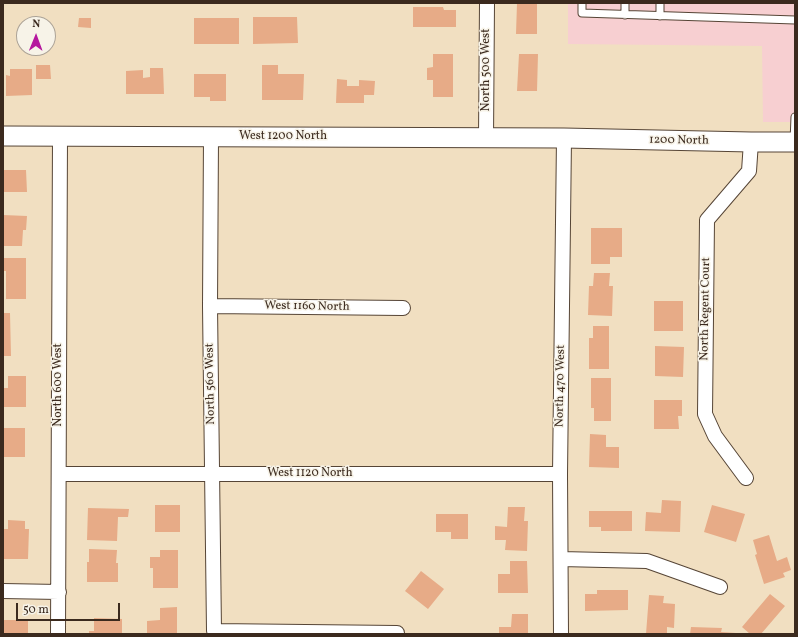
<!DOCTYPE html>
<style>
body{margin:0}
#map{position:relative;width:798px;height:637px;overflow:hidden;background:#f1dfc1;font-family:Vollkorn,serif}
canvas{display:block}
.frame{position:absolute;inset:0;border:4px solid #3b2a1e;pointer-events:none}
.north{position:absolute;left:16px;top:16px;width:40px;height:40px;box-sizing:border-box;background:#f7f3e8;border:1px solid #aca397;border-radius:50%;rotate:1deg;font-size:11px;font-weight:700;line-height:16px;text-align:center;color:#3b2a1e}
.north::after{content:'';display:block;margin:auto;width:14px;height:18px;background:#b5179e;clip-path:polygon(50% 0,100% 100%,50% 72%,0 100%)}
.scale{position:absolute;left:16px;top:603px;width:104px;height:18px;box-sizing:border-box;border:2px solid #3b2a1e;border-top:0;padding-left:5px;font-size:12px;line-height:14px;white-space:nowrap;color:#3b2a1e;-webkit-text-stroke:3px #f7f3e8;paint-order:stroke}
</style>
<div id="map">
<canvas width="798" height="637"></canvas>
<div class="frame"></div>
<div class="north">N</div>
<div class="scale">50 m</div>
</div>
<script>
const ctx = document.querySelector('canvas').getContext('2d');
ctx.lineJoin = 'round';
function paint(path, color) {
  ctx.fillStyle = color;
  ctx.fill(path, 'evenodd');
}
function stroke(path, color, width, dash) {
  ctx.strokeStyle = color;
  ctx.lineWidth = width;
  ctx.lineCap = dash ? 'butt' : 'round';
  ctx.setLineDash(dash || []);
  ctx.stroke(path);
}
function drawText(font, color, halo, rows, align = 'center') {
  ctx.font = font + ' Vollkorn,serif';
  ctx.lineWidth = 3;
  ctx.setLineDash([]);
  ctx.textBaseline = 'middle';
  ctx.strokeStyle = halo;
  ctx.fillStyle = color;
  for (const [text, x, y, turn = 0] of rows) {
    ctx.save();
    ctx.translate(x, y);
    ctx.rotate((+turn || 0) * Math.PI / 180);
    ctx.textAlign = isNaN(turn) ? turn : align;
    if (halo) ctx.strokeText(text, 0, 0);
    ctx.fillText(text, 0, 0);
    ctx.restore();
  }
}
paint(new Path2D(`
 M568,3h227v119h-32l-1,-76 -194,-2z`), '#f7cfd1');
paint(new Path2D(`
 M517,3h20v31h-21z
 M413,7h30l1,3h12v17h-43z
 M253,17h44l1,26 -45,1z
 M79,18h12v10l-13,-1z
 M194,18h45v26h-45z
 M433,54h20v43h-20v-17h-6v-12l6,-1z
 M519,54h19l-1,37h-20z
 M36,65h14l1,14h-15z
 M262,65h16v9h26l-1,26h-41z
 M150,68h13l1,26h-38v-23l17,-1v8l7,-1z
 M10,69h22v26l-26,1v-21l4,1z
 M194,74h32v27h-16v-4h-16z
 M337,79l10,1v6h12v-6l16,1 -1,14h-10v8h-28z
 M3,170h23l1,22h-24z
 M3,215l24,1 -1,14h-3l-1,16h-19z
 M591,228h31v29h-12v7h-19z
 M3,258h23v41h-20v-28h-3z
 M594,273h16l-1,13h4l-1,30 -24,-1 1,-29h4z
 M654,301h29v30h-29z
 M3,313h7l1,43h-8z
 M593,326h16v43h-20v-31h4z
 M655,346l29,1 -1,30 -28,-1z
 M8,376h18v31h-23v-19h5z
 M591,378h20v43h-17v-13h-3z
 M654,400h28v16h-4l1,13h-25z
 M3,428h22v29h-22z
 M590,434l16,1v12h13v21l-30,-1z
 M662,500l19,1 -1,31 -35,-1 1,-19 15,1z
 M155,505h25v27h-25z
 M712,505l33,9 -9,28 -32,-10z
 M508,507h17l-1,14h4l-1,30 -22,-1 1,-10h-11v-14l12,1z
 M88,508l41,1 -1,8h-10l-1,24 -30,-1z
 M589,511h43v20h-31v-4h-12z
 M436,514h32v25h-17v-7h-15z
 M8,520l17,1v8h4l-1,30h-25v-30h5z
 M769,535l8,26 10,-4 4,13 -8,3 2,4 -21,7 -9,-29 2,-1 -4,-14z
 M89,549l28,1 -1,13h2v19h-31v-20h2z
 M160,550h18v38h-25v-20h-3v-11h10z
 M510,561h17l1,32h-30v-19h12z
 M421,571l23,18 -16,20 -23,-18z
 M597,590h31v20l-43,1v-17h12z
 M770,594l15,12 -24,28h-11l-8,-7z
 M649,595l15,1 -1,7 12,1 -1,24 -7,-1v7h-21z
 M177,607v27h-30v-13l13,-1v-12z
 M512,614h16v20h-29v-7h12z
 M94,618l28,1v15h-33v-3h5z
 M3,620h25v14h-25z
 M691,627l31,1 -1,4 15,1v1h-46z`), '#e7ab87');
const lane = new Path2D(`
 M582,3v10l213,7
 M625,15v-12
 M660,16v-13
 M794,142l1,-25`);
const street = new Path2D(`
 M211,137l-1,169 4,325 183,2v1
 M486,138l1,-135
 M210,306l193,2
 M59,474h501
 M746,478l-31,-42 -10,-22 2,-194 42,-49 2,-29
 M561,559l86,2 73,26
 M3,591l56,1
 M58,634l2,-498
 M561,634l-1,-160 4,-336`);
const secondary = new Path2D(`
 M3,136l561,2 187,4h44`);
stroke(lane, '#564536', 9);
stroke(street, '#564536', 16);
stroke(secondary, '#564536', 21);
stroke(lane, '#fff', 7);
stroke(street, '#fff', 14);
stroke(secondary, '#fff', 19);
drawText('12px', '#3b2a1e', '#f7f3e8', [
 ["North 500 West",487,70,-90],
 ["West 1200 North",283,137],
 ["1200 North",679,141,1],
 ["West 1160 North",307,307,1],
 ["North Regent Court",706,309,-89],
 ["North 560 West",211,384,-91],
 ["North 600 West",59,385,-90],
 ["North 470 West",561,386,-89],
 ["West 1120 North",310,474]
]);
</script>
